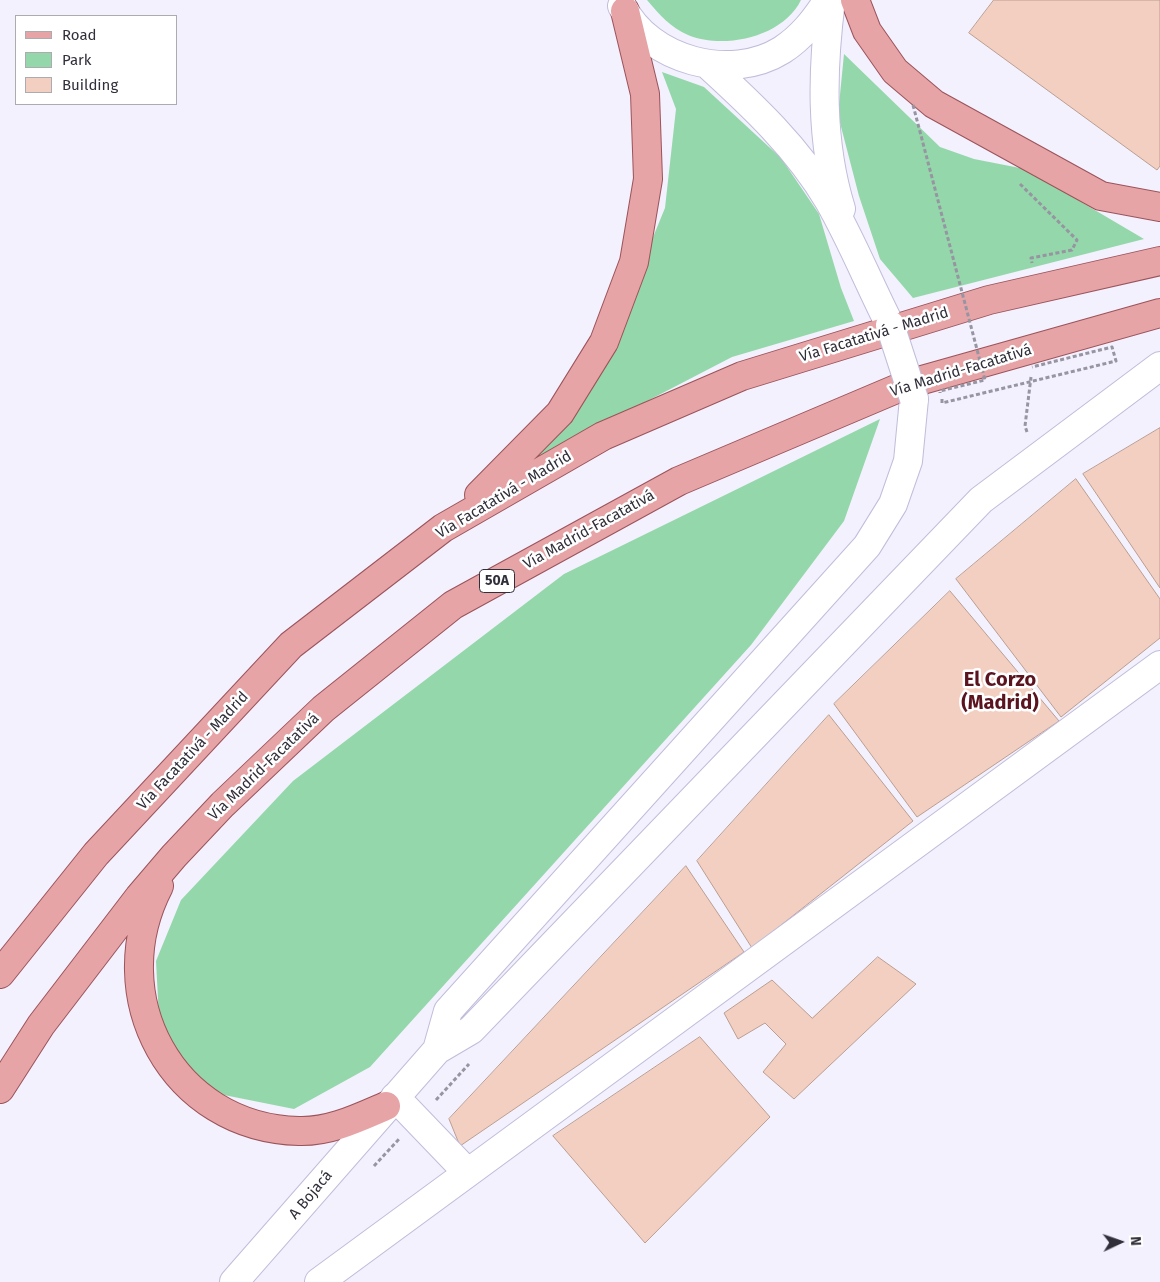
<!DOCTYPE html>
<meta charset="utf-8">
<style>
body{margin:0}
#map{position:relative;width:1160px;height:1282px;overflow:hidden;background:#f2f1fd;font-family:"Fira Sans",sans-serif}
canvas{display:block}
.legend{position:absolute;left:15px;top:15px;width:162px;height:90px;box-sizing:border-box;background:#fff;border:1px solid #acacb0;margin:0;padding:6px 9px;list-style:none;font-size:15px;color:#302f3a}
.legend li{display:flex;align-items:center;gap:10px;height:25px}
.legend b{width:25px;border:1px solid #acacb0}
.north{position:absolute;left:1095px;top:1217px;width:50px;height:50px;-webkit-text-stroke:4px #fff;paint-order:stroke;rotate:87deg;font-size:14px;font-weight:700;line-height:20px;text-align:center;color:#302f3a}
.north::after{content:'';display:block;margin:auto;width:18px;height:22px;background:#302f3a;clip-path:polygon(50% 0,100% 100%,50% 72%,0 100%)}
</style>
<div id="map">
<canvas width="1160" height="1282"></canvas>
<ul class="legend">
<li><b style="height:6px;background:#e6a4a7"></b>Road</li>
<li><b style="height:14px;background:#94d7aa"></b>Park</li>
<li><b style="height:14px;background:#f3cfc1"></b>Building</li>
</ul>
<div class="north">N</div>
</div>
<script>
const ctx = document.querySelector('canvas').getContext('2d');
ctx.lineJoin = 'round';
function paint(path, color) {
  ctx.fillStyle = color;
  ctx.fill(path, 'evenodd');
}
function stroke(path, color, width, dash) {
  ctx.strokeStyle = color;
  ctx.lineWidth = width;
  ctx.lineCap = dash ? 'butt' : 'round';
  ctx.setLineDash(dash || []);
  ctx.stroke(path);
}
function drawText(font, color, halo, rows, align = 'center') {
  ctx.font = font + ' "Fira Sans",sans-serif';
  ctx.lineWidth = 5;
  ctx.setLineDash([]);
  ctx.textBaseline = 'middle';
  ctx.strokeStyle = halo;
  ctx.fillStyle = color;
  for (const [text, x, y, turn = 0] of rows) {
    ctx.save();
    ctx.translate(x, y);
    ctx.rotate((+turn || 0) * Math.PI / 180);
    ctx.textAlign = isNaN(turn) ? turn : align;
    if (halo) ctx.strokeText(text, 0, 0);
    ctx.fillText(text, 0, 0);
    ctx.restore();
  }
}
paint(new Path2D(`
 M647,0h154c-18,37 -77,50 -113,35 -17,-7 -29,-21 -41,-35z
 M844,54l96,93 34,12 51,10 119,70 -231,59 -33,-39 -21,-63 -21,-81z
 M662,72l42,15 77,71 38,56 22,74 13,33 -122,36 -214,111 76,-87 71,-173 11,-99z
 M880,419l-36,102 -93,124 -381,422 -76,42 -75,-15 -38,-34 -22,-42 -3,-57 25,-61 112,-119 271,-207z`), '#94d7aa');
const building = new Path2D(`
 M994,0h166v166l-3,4 -188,-137z
 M1160,428v160l-77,-114z
 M1076,479l84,120v39l-99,79 -105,-138z
 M950,591l109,130 -142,96 -83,-113z
 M829,715l84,106 -161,127 -55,-87z
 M686,866l58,86 -284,194 -11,-27z
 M878,957l38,27 -122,115 -31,-27 23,-28 -21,-21 -27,16 -14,-26 48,-33 40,38z
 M700,1037l70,80 -125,126 -92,-107z`);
paint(building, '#f3cfc1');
stroke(building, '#bb9d91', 1);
const minor = new Path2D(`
 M831,0c-9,70 -11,141 10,209
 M622,6c27,55 109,76 160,44 20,-13 33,-30 46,-50
 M707,64c45,41 91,84 122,137 23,40 40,83 61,124
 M437,1050l34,-20 510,-530 179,-134
 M395,1097l72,75
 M234,1282l203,-232 11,-39 419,-465 26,-42 15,-43 6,-62
 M319,1282l841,-617`);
const major = new Path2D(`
 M855,0l12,31 28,40 39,33 167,92 59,11
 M479,495l81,-82 44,-71 30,-80 14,-83 -3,-85 -20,-83
 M159,886c-57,110 13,242 140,245 31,1 59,-13 87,-25
 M0,974l96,-120 195,-209 152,-117 160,-92 139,-60 247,-76 171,-39
 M0,1089l41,-64 98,-128 35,-41 49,-52 100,-95 130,-104 226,-124 229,-97 252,-71`);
stroke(minor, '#c0bdda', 30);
stroke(major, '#9b535b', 30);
stroke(new Path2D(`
 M1020,184l57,56 -5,10 -41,8 1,5
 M1027,432l-2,-6 6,-49
 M436,1100l33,-36
 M374,1166l25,-27`), '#9695a1', 3, [4, 2.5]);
stroke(minor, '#fff', 28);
stroke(major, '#e6a4a7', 28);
const minorBridge = new Path2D(`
 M890,325l24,74`);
stroke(minorBridge, '#c0bdda', 30, []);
stroke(new Path2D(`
 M913,105l72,275 -45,11v2
 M942,399v4l174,-42 -4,-14 -80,20`), '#9695a1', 3, [4, 2.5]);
stroke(minorBridge, '#fff', 28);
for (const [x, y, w] of [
 [497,581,35]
]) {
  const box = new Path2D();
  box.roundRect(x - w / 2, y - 11.5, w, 23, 4);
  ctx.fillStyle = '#fff';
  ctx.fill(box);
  stroke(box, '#302f3a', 1);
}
drawText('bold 14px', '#302f3a', null, [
 ["50A",497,581]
]);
drawText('15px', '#302f3a', '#fff', [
 ["Vía Facatativá - Madrid",874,335,-17],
 ["Vía Madrid-Facatativá",961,371,-17],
 ["Vía Facatativá - Madrid",504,495,-31],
 ["Vía Madrid-Facatativá",589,530,-29],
 ["Vía Facatativá - Madrid",193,751,-47],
 ["Vía Madrid-Facatativá",264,767,-44],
 ["A Bojacá",311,1195,-50]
]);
drawText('bold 20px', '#591420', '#fff', [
 ["El Corzo",1000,680],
 ["(Madrid)",1000,703]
]);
</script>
